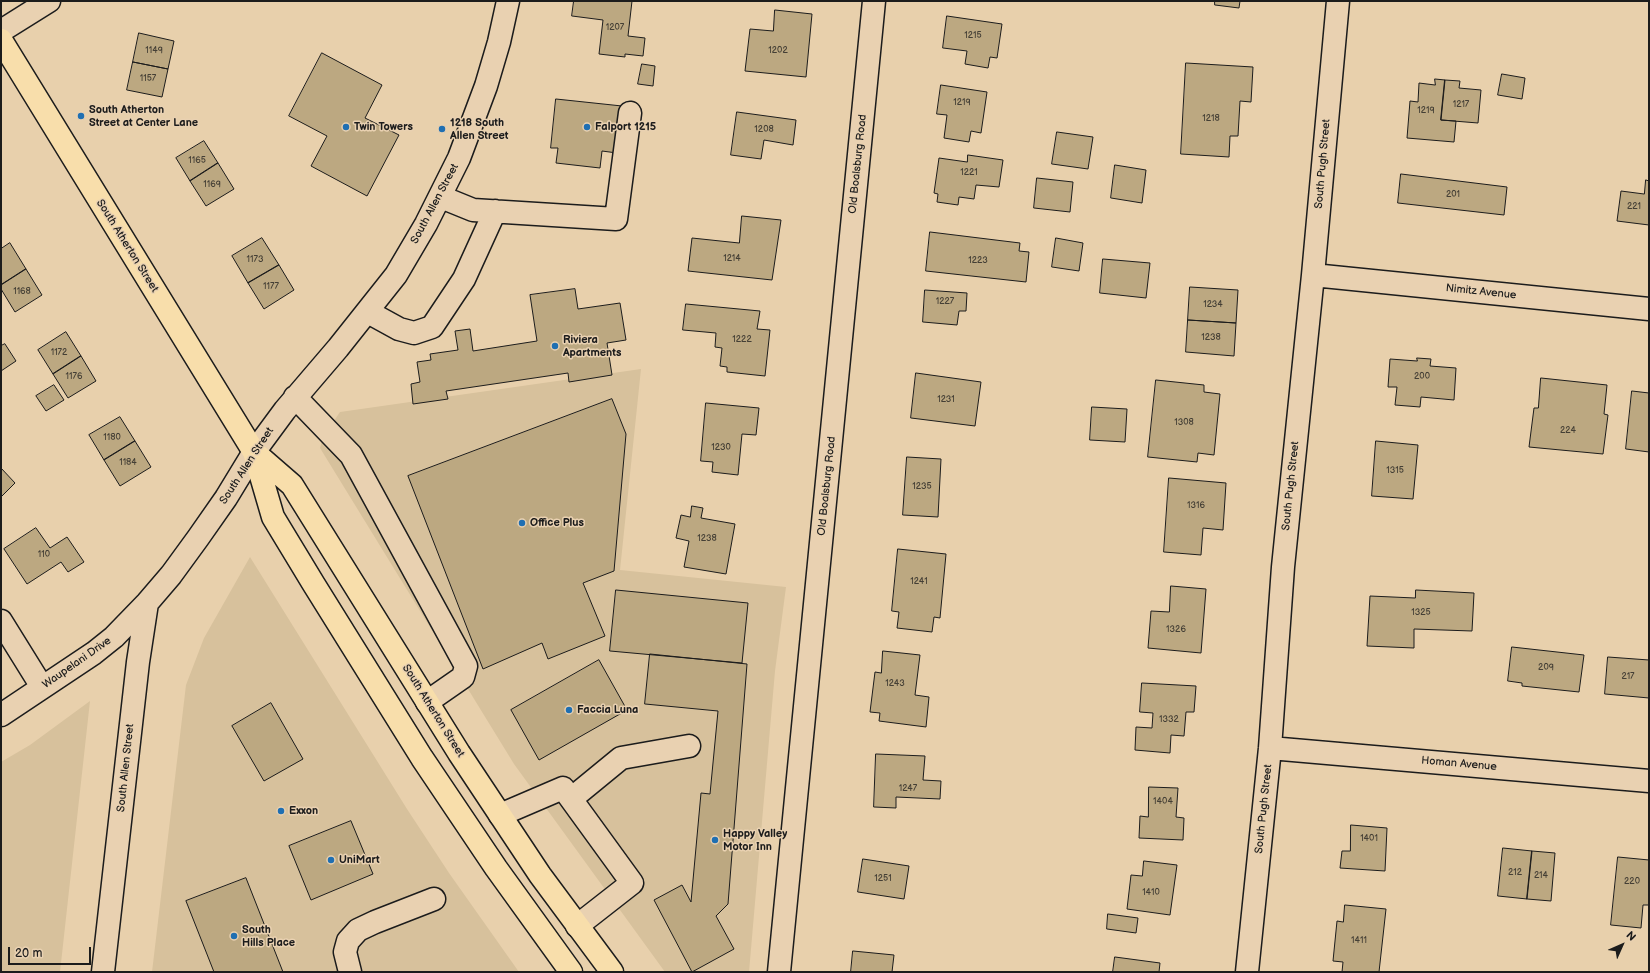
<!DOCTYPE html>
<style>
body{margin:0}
#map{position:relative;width:1650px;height:973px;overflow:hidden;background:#e8d0ac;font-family:"Balsamiq Sans",sans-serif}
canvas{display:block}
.frame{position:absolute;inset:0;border:2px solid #1c1c1c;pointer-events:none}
.north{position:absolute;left:1602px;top:925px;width:40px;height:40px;-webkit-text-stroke:3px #e9d1b1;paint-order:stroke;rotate:45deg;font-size:11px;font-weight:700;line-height:16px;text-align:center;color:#1c1c1c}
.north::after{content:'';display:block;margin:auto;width:14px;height:18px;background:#1c1c1c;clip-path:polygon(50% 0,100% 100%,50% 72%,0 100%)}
.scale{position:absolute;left:8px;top:947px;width:83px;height:18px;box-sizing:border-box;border:2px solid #1c1c1c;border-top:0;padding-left:5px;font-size:12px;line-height:14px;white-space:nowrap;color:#1c1c1c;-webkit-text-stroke:3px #e9d1b1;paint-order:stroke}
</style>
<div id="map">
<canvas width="1650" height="973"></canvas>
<div class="frame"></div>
<div class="north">N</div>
<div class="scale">20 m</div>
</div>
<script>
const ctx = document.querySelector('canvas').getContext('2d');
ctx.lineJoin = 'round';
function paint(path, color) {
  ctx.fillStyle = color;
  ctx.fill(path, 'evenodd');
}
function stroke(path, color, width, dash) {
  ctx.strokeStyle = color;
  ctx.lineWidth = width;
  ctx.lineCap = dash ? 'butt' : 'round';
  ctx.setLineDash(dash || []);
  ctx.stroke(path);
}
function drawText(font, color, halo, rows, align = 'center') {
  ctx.font = font + ' "Balsamiq Sans",sans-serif';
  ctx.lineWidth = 3;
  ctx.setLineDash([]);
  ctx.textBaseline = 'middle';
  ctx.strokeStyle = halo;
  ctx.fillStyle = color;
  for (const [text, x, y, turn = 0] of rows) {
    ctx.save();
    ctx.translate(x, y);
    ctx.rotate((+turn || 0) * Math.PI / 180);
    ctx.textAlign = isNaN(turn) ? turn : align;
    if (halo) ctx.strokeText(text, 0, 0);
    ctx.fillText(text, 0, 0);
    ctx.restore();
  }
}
paint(new Path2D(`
 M641,369l-21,201 166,17 -11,84 -26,301h-84l-151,-208 -194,-316 3,-11 17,-25z
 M250,557l157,252 42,64 70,99h-367l34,-287 18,-47z
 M90,701l-30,271h-59v-210l29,-17z`), '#d7c19c');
const building = new Path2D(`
 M574,1h58l-4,35 17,2 -2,18 -18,-2v3l-26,-3 4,-34 -31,-4z
 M1215,1h25l-1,7 -24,-3z
 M775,10l37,4 -6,63 -61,-6 5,-42 23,2z
 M947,16l55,8 -5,34 -7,-1 -2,11 -23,-4 2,-13 -24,-3z
 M139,33l35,8 -6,28 -35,-7z
 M322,53l60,32 -17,33 34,17 -32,61 -56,-30 16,-30 -38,-20z
 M133,62l35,7 -6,28 -35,-7z
 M1186,63l67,4 -2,35 -11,-1 -2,35h-8l-1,21 -48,-3z
 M642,64l13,2 -2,20 -15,-2z
 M1502,74l23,4 -3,21 -24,-4z
 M1435,79l10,1 -4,40 15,1 -2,21 -47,-4 3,-37 8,1 1,-19 16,2z
 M1445,80l15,1 -1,7 22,2 -3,33 -37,-3z
 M941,85l46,7 -6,41 -10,-2 -2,11 -25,-4 3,-23 -10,-1z
 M556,99l66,7 -5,47 -15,-2 -2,17 -44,-5 2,-15h-7z
 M737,112l59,8 -3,25 -29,-5 -3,19 -30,-4z
 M1057,132l36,5 -5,32 -36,-5z
 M204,141l14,22 -28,18 -14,-23z
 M968,155l35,5 -4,27 -23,-2 -2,14 -15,-2 -1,8 -21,-3 1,-8 -4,-1 5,-35 28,4z
 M218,163l16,26 -28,17 -16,-25z
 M1115,165l31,5 -4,33 -31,-5z
 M1401,174l106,13 -3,28 -106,-12z
 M1037,178l36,4 -3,30 -36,-4z
 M1646,180l3,1v44l-32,-4 4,-30 23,3z
 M742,216l39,4 -9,60 -84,-9 4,-33 47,5z
 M930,232l90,11 -1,8 10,1 -3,30 -100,-11z
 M262,238l17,27 -31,18 -16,-27z
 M1056,238l27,5 -4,28 -27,-4z
 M10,243l16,26 -25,16v-36z
 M1103,259l47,4 -4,35 -46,-5z
 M279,265l15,25 -30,19 -16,-26z
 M26,269l16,26 -27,17 -14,-23v-4z
 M1190,287l48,3 -2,33 -48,-3z
 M575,289l3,20 42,-6 6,37 -19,3 5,32 -43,7 -1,-9 -122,18 2,8 -35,5 -2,-20 9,-2 -3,-20 14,-2 -1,-6 28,-4 -3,-19 15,-2 3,22 64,-10 -7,-46z
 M925,290l42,3 -1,18h-7l-2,14 -34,-3z
 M686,304l74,7 -3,18 13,1 -5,46 -38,-4v-5l-7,-1 2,-18 -7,-1 1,-14 -33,-3z
 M1188,320l48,3 -2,33 -48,-4z
 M66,332l15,24 -28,18 -15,-24z
 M5,344l11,17 -15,10v-25z
 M81,356l15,25 -28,17 -15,-24z
 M1417,358l14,1 -1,7 26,2 -2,32 -33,-3 -1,10 -25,-2 2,-18h-9l2,-28 27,2z
 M916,373l65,9 -6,44 -64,-8z
 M1541,378l66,7 -3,29 4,1 -5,39 -74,-7 5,-39h4z
 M1156,380l48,5v7l16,2 -6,61 -16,-2 -1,9 -49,-5z
 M54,385l10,15 -18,11 -10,-15z
 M1632,391l17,2v59l-23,-3z
 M612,399l14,35 -12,137 -31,12 22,53 -57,23 -6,-16 -59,26 -75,-193z
 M706,403l53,5 -3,27 -14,-1 -4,41 -26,-3 1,-10 -12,-1z
 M1092,407l35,2 -2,33 -35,-2z
 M120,417l15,24 -31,19 -15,-25z
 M135,441l16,26 -31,19 -16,-26z
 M1376,441l42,4 -5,54 -41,-3z
 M907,457l34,2 -3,58 -35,-2z
 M1,468l14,15 -14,14z
 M1169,478l57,5 -3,47 -20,-2 -2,27 -37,-3z
 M692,506l11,2 -2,10 34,6 -9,50 -42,-7 5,-26 -13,-3 5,-23 9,2z
 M36,528l14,20 17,-11 17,25 -16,10 -7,-10 -34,22 -23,-35z
 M898,549l48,5 -6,64 -6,-1 -2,15 -35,-4 2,-16 -7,-1z
 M1171,586l35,3 -5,64 -53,-5 3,-37 18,1z
 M616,590l132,13 -6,60 -132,-12z
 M1416,590l58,3 -2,38 -58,-2v19l-47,-2 3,-50 45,2z
 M1512,647l72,8 -5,37 -57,-6v-3l-14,-2z
 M883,651l37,4 -5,40 14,2 -3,30 -47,-6 1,-8 -10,-1 5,-40 6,1z
 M650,654l97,10 -19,240 -12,12 18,33 -42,23 -38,-72 28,-15 9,17 10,-109 9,1 8,-83 -73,-7z
 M1608,657l41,3v38l-44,-4z
 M599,660l28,50 -88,50 -28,-50z
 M1142,683l54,3 -2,26h-8l-2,24 -13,-1 -1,18 -35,-3 1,-23 16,1 1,-15 -13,-1z
 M271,703l32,56 -39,22 -32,-55z
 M876,754l49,2 -2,24 18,1 -1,18 -44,-2v11l-22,-1z
 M1149,787l29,1 -2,29 8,1 -1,22 -44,-2 1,-22 8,1z
 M351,821l22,53 -62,26 -22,-54z
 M1351,825l36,3 -2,43 -45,-3 2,-17h8z
 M1503,848l29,3 -5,48 -29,-3z
 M1532,851l23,2 -4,48 -24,-2z
 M1618,857l31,3v45h-6l-2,23 -30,-3z
 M863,859l46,7 -5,33 -46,-7z
 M1144,861l33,4 -7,50 -43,-6 4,-34 11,1z
 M246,878l37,94h-69l-28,-71z
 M1345,905l41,4 -7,63h-37l1,-10 -10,-1 4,-40 6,1z
 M1108,914l30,4 -2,15 -29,-4z
 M853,951l41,4 -2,17h-41z
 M1115,957l45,6 -1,9h-46z`);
paint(building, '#bca881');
stroke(building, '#1c1c1c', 1);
const minor = new Path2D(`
 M1,31l48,-30
 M441,197l32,13 143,9 14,-106
 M1313,275l336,34
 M368,312l31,17 15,4 18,-6 32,-48 31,-68
 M295,397l56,58 115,211 -3,11 -36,25
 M1,621l41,66
 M1,715l93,-62 20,-16 33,-34 24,-28 27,-37 28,-40 28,-46 31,-42 53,-62 58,-73 30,-51 33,-66 27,-72 13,-44 9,-41
 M1270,748l379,33
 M571,799l50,-41 68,-12
 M500,815l63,-27 69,95 -55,43
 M103,972l35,-310 9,-59
 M350,972l-5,-20 3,-11 10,-11 17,-8 59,-23
 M779,972l95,-971
 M1247,972l23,-224 13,-181 30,-292 25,-274`);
const major = new Path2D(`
 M1,40l253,412 19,65 40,66 109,175 74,110 75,104
 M254,452l38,33 167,268 81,122 72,97`);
stroke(minor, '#1c1c1c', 25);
stroke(major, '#1c1c1c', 25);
stroke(minor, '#e9d1b1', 22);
stroke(major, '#f8deab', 22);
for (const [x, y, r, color] of [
 [81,116,4,"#1f6fb2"],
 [346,127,4,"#1f6fb2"],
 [587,127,4,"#1f6fb2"],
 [442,129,4,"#1f6fb2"],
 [555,346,4,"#1f6fb2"],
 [522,523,4,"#1f6fb2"],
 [569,710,4,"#1f6fb2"],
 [281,811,4,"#1f6fb2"],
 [715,840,4,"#1f6fb2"],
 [331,860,4,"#1f6fb2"],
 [234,936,4,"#1f6fb2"]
]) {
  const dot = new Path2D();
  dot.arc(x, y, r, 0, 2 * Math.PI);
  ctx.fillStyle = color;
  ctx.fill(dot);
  stroke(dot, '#e9d1b1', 1.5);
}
drawText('9px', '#443f35', null, [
 ["1207",615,28],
 ["1215",973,36],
 ["1149",154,51],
 ["1202",778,51],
 ["1157",148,79],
 ["1219",962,103],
 ["1217",1461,105],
 ["1219",1426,111],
 ["1218",1211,119],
 ["1208",764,130],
 ["1165",197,161],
 ["1221",969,173],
 ["1169",212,185],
 ["201",1453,195],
 ["221",1634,207],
 ["1214",732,259],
 ["1173",255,260],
 ["1223",978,261],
 ["1177",271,287],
 ["1168",22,292],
 ["1227",945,302],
 ["1234",1213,305],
 ["1238",1211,338],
 ["1222",742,340],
 ["1172",59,353],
 ["1176",74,377],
 ["200",1422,377],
 ["1231",946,400],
 ["1308",1184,423],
 ["224",1568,431],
 ["1180",112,438],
 ["1230",721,448],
 ["1184",128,463],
 ["1315",1395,471],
 ["1235",922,487],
 ["1316",1196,506],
 ["1238",707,539],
 ["110",44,555],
 ["1241",919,582],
 ["1325",1421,613],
 ["1326",1176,630],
 ["209",1546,668],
 ["217",1628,677],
 ["1243",895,684],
 ["1332",1169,720],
 ["1247",908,789],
 ["1404",1163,802],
 ["1401",1369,839],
 ["212",1515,873],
 ["214",1541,876],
 ["1251",883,879],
 ["220",1632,882],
 ["1410",1151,893],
 ["1411",1359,941]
]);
drawText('bold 11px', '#1c1c1c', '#e9d1b1', [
 ["South Atherton",89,110],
 ["Street at Center Lane",89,123],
 ["1218 South",450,123],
 ["Allen Street",450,136],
 ["Twin Towers",354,127],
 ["Falport 1215",595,127],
 ["Riviera",563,340],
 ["Apartments",563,353],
 ["Office Plus",530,523],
 ["Faccia Luna",577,710],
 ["Exxon",289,811],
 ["Happy Valley",723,834],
 ["Motor Inn",723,847],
 ["UniMart",339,860],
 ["South",242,930],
 ["Hills Place",242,943]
], 'left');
drawText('11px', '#1c1c1c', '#e9d1b1', [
 ["Old Boalsburg Road",858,164,-84],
 ["South Pugh Street",1323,164,-85],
 ["South Allen Street",435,204,-62],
 ["South Atherton Street",127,246,58],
 ["Nimitz Avenue",1481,292,6],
 ["South Allen Street",247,466,-57],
 ["Old Boalsburg Road",827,486,-84],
 ["South Pugh Street",1291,486,-84],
 ["Waupelani Drive",77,663,-35],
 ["South Atherton Street",433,711,58],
 ["Homan Avenue",1459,764,5],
 ["South Allen Street",126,768,-84],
 ["South Pugh Street",1264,809,-84]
]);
</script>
